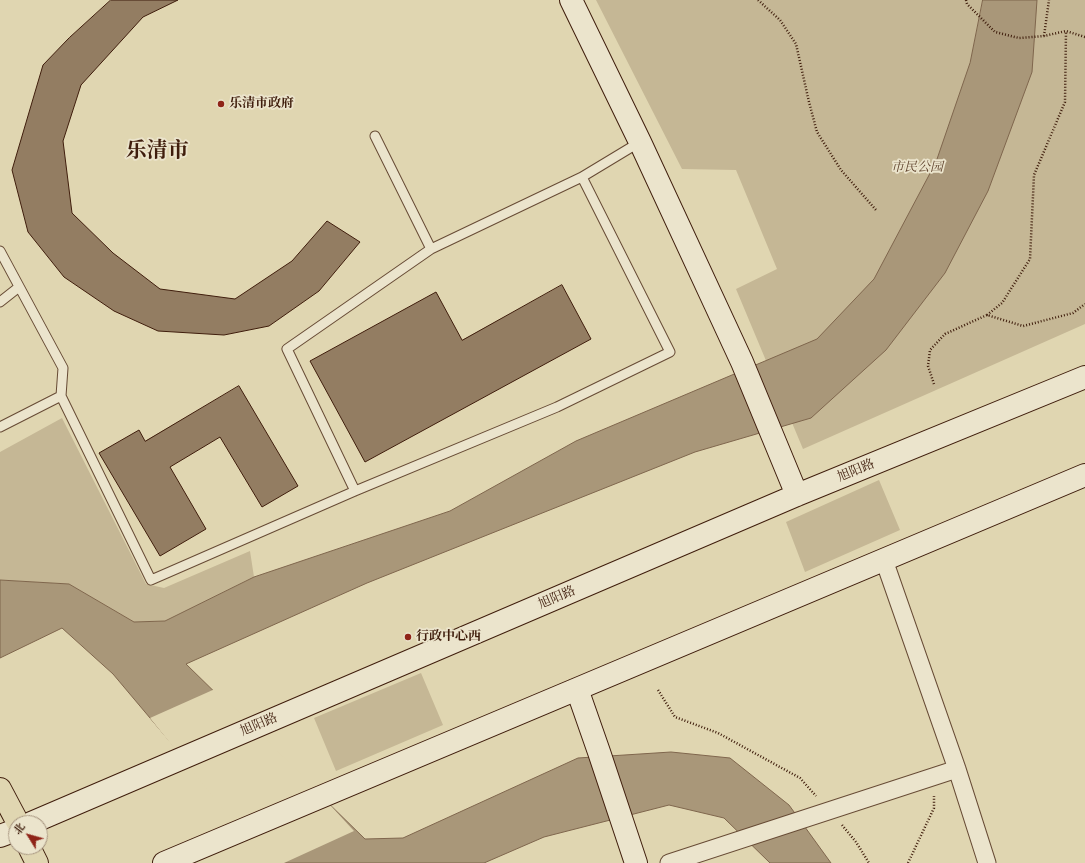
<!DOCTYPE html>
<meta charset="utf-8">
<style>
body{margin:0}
#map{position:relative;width:1085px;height:863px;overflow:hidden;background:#e0d6b1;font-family:"Gentium Book Plus","Noto Serif SC",serif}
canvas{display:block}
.north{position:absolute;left:8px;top:815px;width:40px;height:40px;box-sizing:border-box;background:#ebe4cc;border:1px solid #a6947f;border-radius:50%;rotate:307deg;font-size:11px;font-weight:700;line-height:16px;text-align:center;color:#3f1d0c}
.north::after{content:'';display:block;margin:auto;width:14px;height:18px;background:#8f2418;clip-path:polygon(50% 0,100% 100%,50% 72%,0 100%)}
</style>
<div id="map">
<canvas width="1085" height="863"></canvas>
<div class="north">北</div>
</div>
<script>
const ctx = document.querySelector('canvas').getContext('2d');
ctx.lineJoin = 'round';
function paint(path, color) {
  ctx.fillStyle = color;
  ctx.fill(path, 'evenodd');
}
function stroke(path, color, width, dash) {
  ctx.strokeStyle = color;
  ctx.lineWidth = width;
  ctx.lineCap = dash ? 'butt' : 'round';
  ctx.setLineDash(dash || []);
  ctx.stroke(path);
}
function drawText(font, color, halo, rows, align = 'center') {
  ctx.font = font + ' "Gentium Book Plus","Noto Serif SC",serif';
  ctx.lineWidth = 3.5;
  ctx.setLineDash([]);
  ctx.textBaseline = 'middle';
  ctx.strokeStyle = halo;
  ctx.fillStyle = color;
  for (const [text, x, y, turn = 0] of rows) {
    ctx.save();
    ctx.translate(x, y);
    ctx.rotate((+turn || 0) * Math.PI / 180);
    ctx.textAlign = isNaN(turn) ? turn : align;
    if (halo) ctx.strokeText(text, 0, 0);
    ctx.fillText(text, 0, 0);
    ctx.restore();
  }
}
paint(new Path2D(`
 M596,0h489v324l-282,125 -67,-160 41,-20 -41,-99 -54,-1z
 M62,418l84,166 18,4 86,-37 4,26 -89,44 -31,1 -65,-38 -69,-4v-128z
 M879,480l21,50 -95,42 -19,-50z
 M421,673l22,52 -107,46 -22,-53z`), '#c5b795');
const water = new Path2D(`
 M983,0h54l-5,72 -44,119 -43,82 -59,77 -75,68 -116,34 -328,131 -181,81 179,175 38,-1 175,-80 93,-6 59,6 59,47 42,58h-61l-46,-45 -55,-13 -125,32 -60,26h-212l-159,-189 -51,-46 -62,30v-78l69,4 65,38 31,-1 89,-44 196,-66 126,-70 241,-102 57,-60 62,-117 34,-99z`);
paint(water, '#a99779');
stroke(water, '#7f664d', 1);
paint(new Path2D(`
 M215,689l95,94 44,48 -70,32h-15l-55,-65 -64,-80z`), '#e0d6b1');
const building = new Path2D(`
 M111,0h67l-35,17 -62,68 -18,56 9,72 41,40 47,36 75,10 57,-38 35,-40 33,21 -41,49 -50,35 -45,9 -66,-4 -44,-20 -50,-34 -36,-45 -16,-62 31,-105 26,-27z
 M562,285l29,54 -226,123 -55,-101 126,-69 26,48z
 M239,386l59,100 -36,21 -42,-70 -50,30 36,62 -46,27 -61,-103 40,-23 6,11z`);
paint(building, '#937d62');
stroke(building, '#3f1d0c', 1);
const lane = new Path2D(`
 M375,136l56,113 151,-72 58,-35
 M0,251l63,117 -2,28 -61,31
 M0,302l19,-15
 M61,396l90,184 204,-89 202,-84 113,-55 -88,-175
 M355,491l-68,-142 144,-100`);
const street = new Path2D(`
 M884,560l73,209 30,94
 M669,863l288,-94`);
const secondary = new Path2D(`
 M571,0l69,142 102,220 55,133
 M577,689l22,63 37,111
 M31,823l766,-328 288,-118
 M0,836l16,-6
 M164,863l921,-388`);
const primary = new Path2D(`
 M0,789l18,34
 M29,847l8,16`);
stroke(lane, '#674b35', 11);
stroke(street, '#674b35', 19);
stroke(secondary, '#3f1d0c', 24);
stroke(primary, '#3f1d0c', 24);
stroke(new Path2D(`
 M758,0l22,20 16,24 13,58 8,30 24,38 35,40
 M966,0l1,4 28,28 24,6 25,-2 22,-5 19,6
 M1044,36l5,-36
 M987,315l15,-12 28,-44 4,-84 31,-73 1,-71
 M934,384l-6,-18 2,-16 15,-16 42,-19 36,11 50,-13 12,-9
 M658,690l17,27 43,16 82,45 16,18
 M842,825l14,17 13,21
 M908,863l26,-55v-12`), '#3f1d0c', 2.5, [1, 2]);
stroke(lane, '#ebe4cc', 9);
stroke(street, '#ebe4cc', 17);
stroke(secondary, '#ebe4cc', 22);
stroke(primary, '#e0d6b1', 22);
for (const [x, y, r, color] of [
 [221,104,4,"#8f2418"],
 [408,637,4,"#8f2418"]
]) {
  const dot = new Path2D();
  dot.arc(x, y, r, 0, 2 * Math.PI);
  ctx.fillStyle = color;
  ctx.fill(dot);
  stroke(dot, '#ebe4cc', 1.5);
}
drawText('bold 13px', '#3f1d0c', '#ebe4cc', [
 ["乐清市政府",229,104],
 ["行政中心西",416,637]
], 'left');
drawText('italic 13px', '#60442e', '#ebe4cc', [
 ["市民公园",917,168]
]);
drawText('13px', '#3f1d0c', '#ebe4cc', [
 ["旭阳路",856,471,-22],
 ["旭阳路",557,598,-23],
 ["旭阳路",259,725,-23]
]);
drawText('bold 21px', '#3f1d0c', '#ebe4cc', [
 ["乐清市",157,152]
]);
</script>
